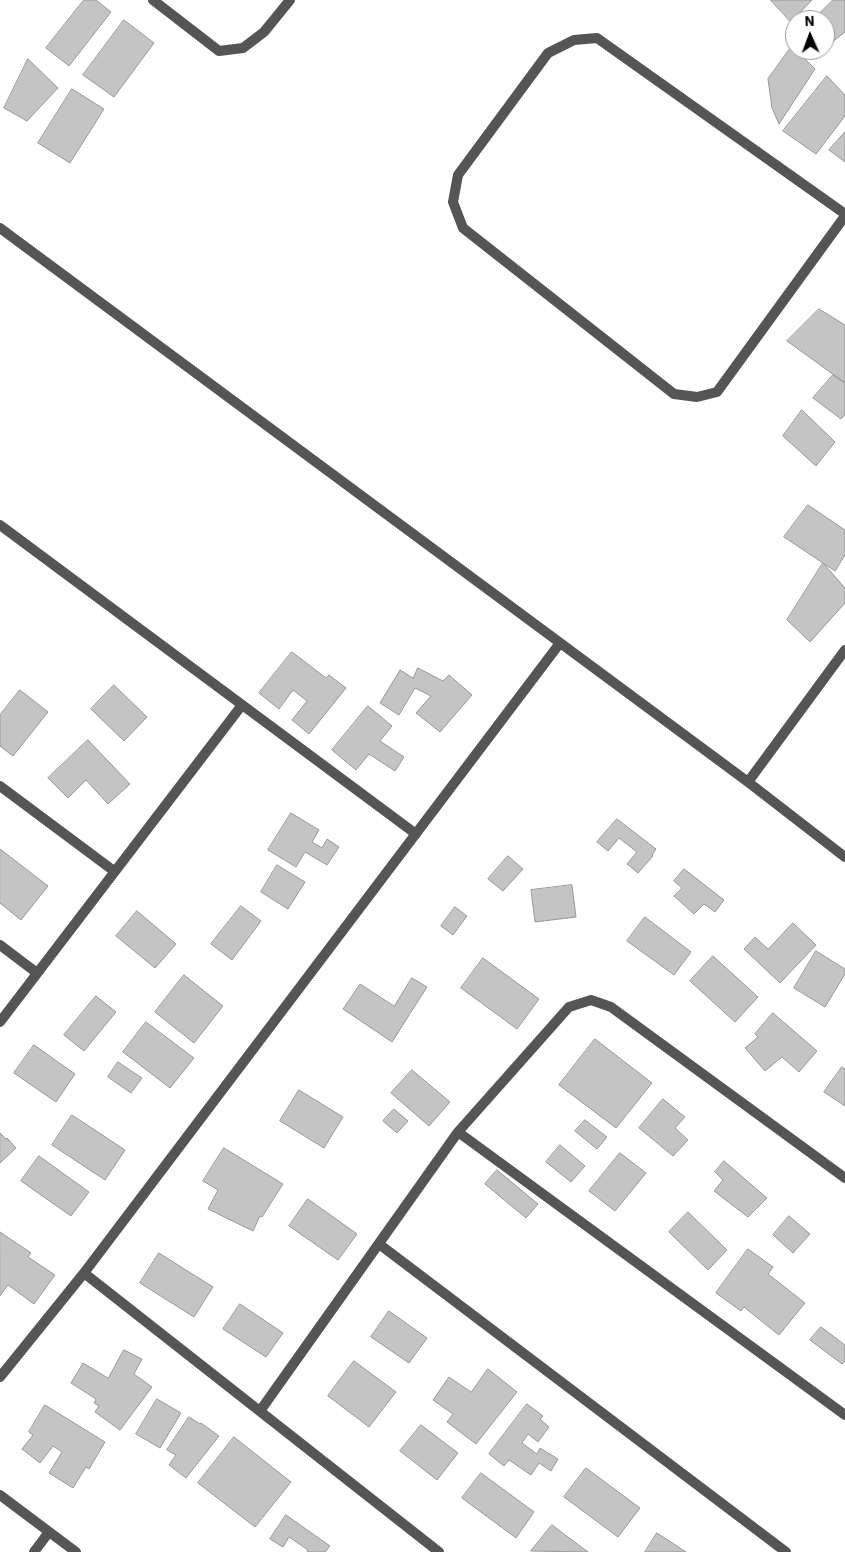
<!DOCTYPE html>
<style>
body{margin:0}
#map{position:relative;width:845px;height:1552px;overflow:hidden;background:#fff;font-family:"IBM Plex Sans",sans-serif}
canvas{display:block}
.north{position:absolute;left:785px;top:10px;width:50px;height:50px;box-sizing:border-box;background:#fff;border:1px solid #999;border-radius:50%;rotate:358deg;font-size:14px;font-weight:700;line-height:20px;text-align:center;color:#000}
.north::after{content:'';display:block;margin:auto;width:18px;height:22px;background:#000;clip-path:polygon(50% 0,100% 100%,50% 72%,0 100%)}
</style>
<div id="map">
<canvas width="845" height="1552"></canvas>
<div class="north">N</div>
</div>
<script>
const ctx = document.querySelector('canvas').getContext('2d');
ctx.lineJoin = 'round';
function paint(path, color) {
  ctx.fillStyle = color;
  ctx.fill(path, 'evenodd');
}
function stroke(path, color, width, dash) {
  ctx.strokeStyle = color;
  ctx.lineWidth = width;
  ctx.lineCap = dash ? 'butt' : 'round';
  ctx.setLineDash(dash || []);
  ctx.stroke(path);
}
const building = new Path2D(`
 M84,0h12l15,12 -42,54 -23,-18z
 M771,0h41l-21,22z
 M833,0h12v32l-19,15 -1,-27h-12z
 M124,20l30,23 -40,54 -31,-22z
 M792,46l23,23 -36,55 -7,-16 -4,-29z
 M28,59l30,29 -31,33 -23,-13z
 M827,76l18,19v21l-29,38 -33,-23z
 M72,89l32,20 -34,54 -32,-20z
 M845,132v30l-16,-12z
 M819,309l26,16v58l-58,-42z
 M833,375l12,8v32l-4,4 -28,-21z
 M802,410l33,32 -19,24 -33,-30z
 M808,505l37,25v25l-10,16 -51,-34z
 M823,563l22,25v15l-35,39 -23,-22z
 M292,652l34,26 3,-3 17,13 -37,46 -17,-14 15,-19 -14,-11 -14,19 -20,-16z
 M418,668l25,13 6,-6 23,20 -32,37 -24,-19 15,-17 -16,-8 -16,27 -19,-12 20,-33 13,8z
 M114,685l33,32 -23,24 -33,-32z
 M20,690l28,22 -35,44 -13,-10v-31z
 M368,706l24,20 -12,15 24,16 -9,14 -26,-17 -13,16 -24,-20z
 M88,740l42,44 -22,20 -22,-24 -18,18 -20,-20z
 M291,813l28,17 -7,12 10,6 5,-9 12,8 -12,18 -22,-13 -9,15 -28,-17z
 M617,819l39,30 -4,6 1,1 -15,17 -11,-9 10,-12 -18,-14 -11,13 -11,-9z
 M0,849l48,37 -27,34 -21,-17z
 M508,856l15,13 -20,22 -15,-12z
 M277,865l28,17 -17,27 -27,-17z
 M684,869l40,31 -9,12 -11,-8 -10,10 -20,-18 8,-8 -8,-7z
 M572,885l4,32 -41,5 -4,-32z
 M241,906l20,15 -29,39 -21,-16z
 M455,907l12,9 -14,19 -12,-9z
 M137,911l39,33 -21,24 -39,-32z
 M645,917l46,35 -17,23 -47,-34z
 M793,923l23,22 -36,38 -36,-34 11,-12 13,12z
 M816,951l29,18v5l-20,33 -31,-19z
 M713,956l45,41 -23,25 -45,-41z
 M483,958l56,41 -22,30 -56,-41z
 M184,975l39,31 -29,37 -39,-31z
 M412,978l15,9 -35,55 -49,-33 17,-25 34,22z
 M96,996l20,16 -32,39 -20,-16z
 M773,1013l44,38 -18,21 -17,-15 -17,14 -20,-23 13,-11 -3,-3z
 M146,1022l48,36 -24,30 -47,-36z
 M595,1039l57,44 -36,45 -57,-43z
 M34,1045l41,29 -19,28 -42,-29z
 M118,1062l24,16 -11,15 -23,-16z
 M842,1067l3,2v37l-21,-14z
 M412,1070l38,32 -21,24 -38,-33z
 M299,1090l44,27 -19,31 -44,-27z
 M663,1099l22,18 -10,11 13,12 -15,16 -34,-28z
 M394,1109l14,12 -11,12 -14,-12z
 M72,1115l53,35 -20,30 -53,-35z
 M585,1120l22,17 -10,12 -22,-18z
 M0,1133l6,6 1,-1 9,10 -16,15z
 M560,1145l25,21 -14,16 -25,-20z
 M224,1148l59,36 -21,33 -2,-1 -7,15 -45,-22 10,-19 -15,-9z
 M620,1153l26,20 -31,38 -26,-20z
 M39,1156l50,36 -18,24 -50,-35z
 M724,1161l43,37 -19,19 -34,-26 9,-11 -8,-8z
 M497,1170l41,34 -12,14 -41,-34z
 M308,1199l49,35 -19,26 -49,-34z
 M688,1212l39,38 -19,20 -39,-38z
 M789,1216l21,18 -17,19 -20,-18z
 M0,1232l31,21 -3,4 27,18 -21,29 -26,-19 -8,11z
 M748,1249l25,18 -5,7 37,29 -26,32 -35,-28 -3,4 -25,-18z
 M159,1253l54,34 -19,30 -54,-34z
 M240,1304l43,29 -17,24 -43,-28z
 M389,1311l38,27 -18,25 -38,-26z
 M821,1327l24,18v16l-3,3 -32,-24z
 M124,1350l18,9 -8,15 18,13 -32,43 -25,-18 4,-6 -5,-3 2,-4 -25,-16 12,-20 25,15z
 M354,1361l42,31 -27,35 -41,-31z
 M488,1369l29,23 -41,52 -29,-22 6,-8 -20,-14 16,-23 22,15z
 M157,1399l24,14 -21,35 -24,-14z
 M527,1404l16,12 -3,3 9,8 -11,15 -10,-8 -6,9 15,11 3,-6 18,11 -7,12 -12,-8 -8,12 -22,-15 -5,6 -15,-12z
 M45,1405l60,37 -16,27 -3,-2 -13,21 -24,-15 13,-21 -9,-6 -13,17 -18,-14 11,-14 -4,-3z
 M189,1417l11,7 1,-1 18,13 -33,42 -17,-13 7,-10 -9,-5z
 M421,1425l37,28 -21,27 -37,-29z
 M234,1437l57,45 -36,45 -57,-44z
 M586,1468l54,40 -22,29 -54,-40z
 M481,1473l53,39 -18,26 -54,-40z
 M286,1515l44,31 -5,6h-18l1,-2 -19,-13 -6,10 -13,-8z
 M552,1525l36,27 -57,-1z
 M657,1533l29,19h-41z`);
paint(building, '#c4c4c4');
stroke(building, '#999', 1);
stroke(new Path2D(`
 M153,0l66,51 24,-3 21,-16 26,-32
 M845,214l-248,-176 -23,2 -26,13 -90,122 -5,27 10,26 211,166 23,3 20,-5 128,-176
 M0,228l748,554 97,75
 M0,525l416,309
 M748,782l97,-132
 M0,786l114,85
 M0,945l37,28
 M0,1022l242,-317
 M458,1132l387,283
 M379,1244l407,308
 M84,1273l355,279
 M0,1377l84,-104 476,-630
 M260,1411l198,-279 111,-125 22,-7 20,7 234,171
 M0,1495l76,57
 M34,1552l15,-20`), '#555', 10);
</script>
